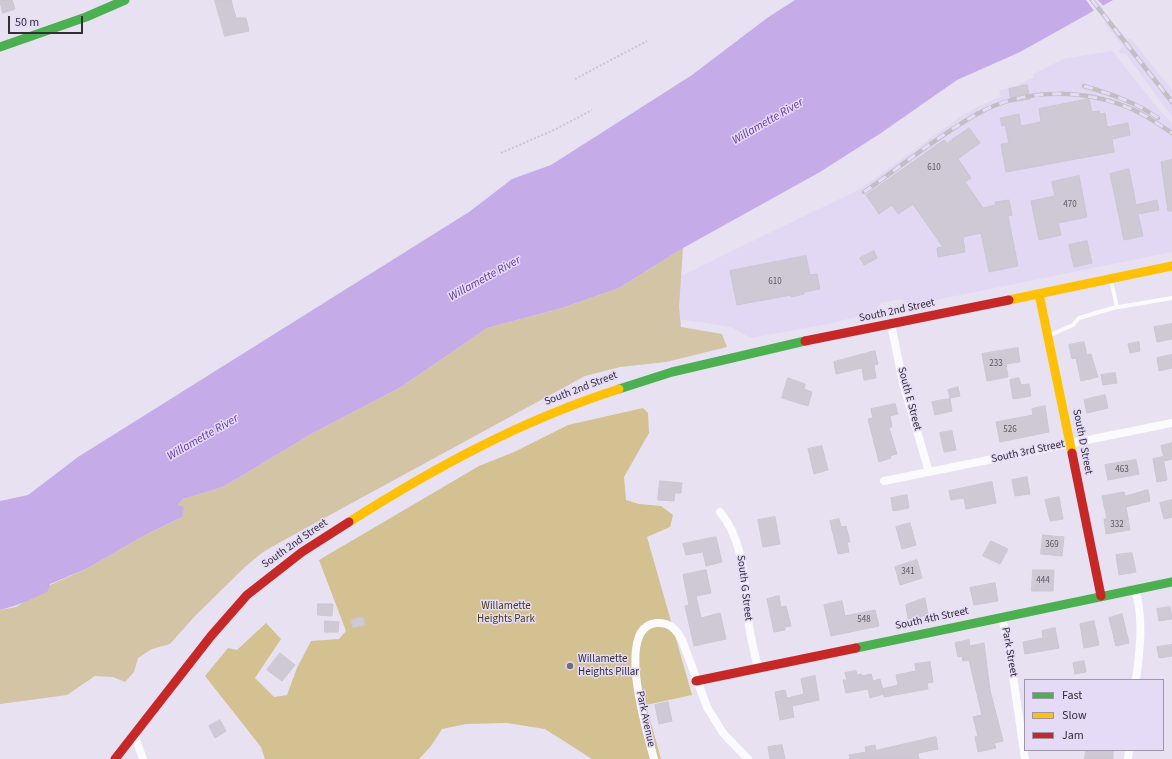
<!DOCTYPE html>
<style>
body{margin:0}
#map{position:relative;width:1172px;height:759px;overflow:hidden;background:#e7e1f1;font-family:"Source Sans 3",sans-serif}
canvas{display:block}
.legend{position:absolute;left:1024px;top:679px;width:140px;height:72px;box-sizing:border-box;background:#e6dbf7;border:1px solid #9e96ab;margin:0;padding:5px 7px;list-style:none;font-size:12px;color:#322e38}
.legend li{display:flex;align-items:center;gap:8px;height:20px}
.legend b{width:20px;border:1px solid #9e96ab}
.scale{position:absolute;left:8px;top:16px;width:75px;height:18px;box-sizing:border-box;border:2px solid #322e38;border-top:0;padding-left:5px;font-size:12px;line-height:14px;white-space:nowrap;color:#322e38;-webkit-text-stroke:3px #e6dbf7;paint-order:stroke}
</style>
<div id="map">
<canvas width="1172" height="759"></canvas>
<ul class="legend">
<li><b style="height:5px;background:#4caf50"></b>Fast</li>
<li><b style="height:5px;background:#ffc107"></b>Slow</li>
<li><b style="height:5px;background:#c62828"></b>Jam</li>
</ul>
<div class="scale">50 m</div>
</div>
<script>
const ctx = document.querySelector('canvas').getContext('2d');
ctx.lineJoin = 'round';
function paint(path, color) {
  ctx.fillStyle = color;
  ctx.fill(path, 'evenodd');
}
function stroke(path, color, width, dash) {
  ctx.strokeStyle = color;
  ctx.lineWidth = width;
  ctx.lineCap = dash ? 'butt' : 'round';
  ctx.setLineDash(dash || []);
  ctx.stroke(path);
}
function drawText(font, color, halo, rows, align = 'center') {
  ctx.font = font + ' "Source Sans 3",sans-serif';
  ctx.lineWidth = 3;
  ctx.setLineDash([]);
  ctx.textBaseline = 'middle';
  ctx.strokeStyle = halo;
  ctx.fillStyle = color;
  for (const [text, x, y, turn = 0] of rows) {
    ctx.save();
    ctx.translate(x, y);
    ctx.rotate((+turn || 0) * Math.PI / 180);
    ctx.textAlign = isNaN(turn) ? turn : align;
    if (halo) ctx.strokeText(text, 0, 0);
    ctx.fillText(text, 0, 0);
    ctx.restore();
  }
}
paint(new Path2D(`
 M1110,19l16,19 5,1 41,51v27l-46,-63 -6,-1 -1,-3 4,-4 -19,-23z
 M1112,51l49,61 11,11v129l-261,53 -10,-6 -20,4 -7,9 -41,11 -82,15 -20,-11 -67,-10 -2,-32 198,-96 100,-72 21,-12 20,-8 -2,-7 17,-4 18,-9 -1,-3 30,-15z`), '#e3d8f3');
paint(new Path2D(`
 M683,248l-4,59 2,20 41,7 5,13 -61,15 -46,5 -35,9 -290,158 -32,18 -18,15 -50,49 -25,28 -18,5 -14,9 -4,14 -9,10 -12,-5 -18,-1 -28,19 -67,9v-94l16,-3 34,-22 36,-16 59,-34 37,-18 -6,-12 7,-6 40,-12 90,-54 88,-46 86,-59 75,-20 57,-20z`), '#d3c4a6');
paint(new Path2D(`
 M643,408l5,5 1,20 -25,44 2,23 13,4 22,2 12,9 -3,12 -23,10 45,158 -46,10 15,54h-69l-47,-30 -38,-6 -41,1 -24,5 -11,17 -12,13h-154l-4,-12 -56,-71 23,-28 9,2 29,-27 15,16 -26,39 19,19 13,-2 10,-27 14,-27 28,-2 7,-8 -27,-71 160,-94 35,-14 54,-27z`), '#d4c192');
paint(new Path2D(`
 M795,0h318l-93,52 -63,28 -76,53 -61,39 -137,76 -64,40 -57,20 -75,20 -86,59 -88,46 -90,54 -40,12 -6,6 7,2 -2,10 -37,18 -59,34 -36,15 -2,7c-16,8 -31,15 -48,19v-109l28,-6 50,-38 391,-245 43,-33 39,-14 141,-90 75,-57z`), '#c5ace9');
paint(new Path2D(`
 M1086,0h12l6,7 -9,5z`), '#e7e1f1');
const building = new Path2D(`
 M0,0h12l3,9 -12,4z
 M215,0h16l5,18h10l3,13 -24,5z
 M1027,85l3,14 -19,3 -2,-13z
 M1089,99l3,13 7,-1 1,3 5,-1 2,14 21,-4 2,12 -18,4 2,13 -108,20 -5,-28 8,-1 -4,-18 -3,1 -2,-8 19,-4 2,12 20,-4 -2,-13z
 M969,128l11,15 -22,16 13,19 -6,4 18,26 13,-3 -1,-3 14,-2 3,15 -4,1 10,50 -29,6 -8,-39 -18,4 2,15 -27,5 -1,-9 6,-1 -30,-43 -15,10 -6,-9 -13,9 -13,-19 78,-55 3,3z
 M1172,160v51h-4l-7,-49z
 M1129,169l7,36 21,-5 2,10 -21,4 5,22 -19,4 -14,-66z
 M1079,176l8,41 -29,6 3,12 -22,5 -8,-39 24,-5 -3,-14z
 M1087,241l5,22 -18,4 -5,-22z
 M874,251l3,7 -13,7 -4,-7z
 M806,256l4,19 7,-1 3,15 -16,3v2l-13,3v-2l-54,10 -7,-34z
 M1172,324v15l-15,3 -3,-15z
 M1084,342l3,13 4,-1 7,23 -17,4 -5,-23 -4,1 -3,-14z
 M1139,342l1,9 -10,2 -2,-9z
 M1018,348l2,14 -14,2 2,13 -21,4 -5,-27z
 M875,351l3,13 -4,1 2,13 -12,2 -2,-12 -26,6 -2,-12z
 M1172,355v13l-13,3 -2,-13z
 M1115,373l2,10 -14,2 -2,-10z
 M788,378l17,6 -1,5 8,3 -4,14 -26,-8z
 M1019,378l2,7 8,-1 2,12 -18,3 -3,-19z
 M958,387l2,9 -10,2 -2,-8z
 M1105,395l3,13 -21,5 -3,-13z
 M950,399l2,12 -17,4 -3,-13z
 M895,404l3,10 -8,2 2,11 -3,1 8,26 -7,2 1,2 -12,4 -11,-43 5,-1 -2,-9z
 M1045,406l4,26 -49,10 -4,-20 37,-7 -1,-6z
 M952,431l4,19 -12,2 -4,-19z
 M1172,443v16l-7,2 -4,-15z
 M822,446l6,24 -14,4 -6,-25z
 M1163,457l4,23 -10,2 -4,-23z
 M1136,460l3,14 -31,6 -3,-15z
 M1027,477l3,17 -15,2 -3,-16z
 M660,481l22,2 -1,10h-6l-1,8 -16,-1z
 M992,482l4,21 -30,6 -2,-11 -13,2 -2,-9z
 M1148,490l2,11 -24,6 4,23 -24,4 -2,-15h3l-5,-23 22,-4 1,4z
 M907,495l2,13 -16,3 -2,-13z
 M1059,497l4,22 -13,2 -5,-21z
 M1172,500v17l-8,2 -4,-16z
 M775,517l5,27 -17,3 -5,-27z
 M839,519l2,8 5,-1 4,16h-3l2,10 -11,2 -8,-33z
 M910,523l6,22 -14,4 -6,-22z
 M1043,535l21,2 -2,19 -21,-2z
 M716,537l6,25 -16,4 -3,-14 -17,3 -3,-11z
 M991,541l17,8 -8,15 -17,-8z
 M1132,553l4,19 -17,3 -3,-20z
 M917,560l5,18 -22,7 -5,-18z
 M706,570l5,23 -15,3 5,22 19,-5 6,26 -32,7 -9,-40 4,-1 -6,-30z
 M1033,570h21l-1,21h-21z
 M995,583l3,18 -24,4 -4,-17z
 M779,596l2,11 5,-1 5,20 -6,1v3l-11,2 -7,-33z
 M925,598l3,17 -20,4 -2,-14z
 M842,601l3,15 30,-6 4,16 -48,10 -7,-31z
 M318,604h15l-1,12 -14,-1z
 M1170,607l2,12 -13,2 -2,-12z
 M1122,614l7,29 -13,3 -7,-28z
 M363,617l2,8 -12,3 -2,-8z
 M325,621l14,1 -1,10h-13z
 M1094,621l5,24 -15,3 -4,-24z
 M1055,628l4,20 -34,6 -2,-12 20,-4 -1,-7z
 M969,640l1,6 14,-3 6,47 13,51 -9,2 2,5 -18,4 -3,-15 3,-1 -5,-19 9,-2 -13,-55 -6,1 -1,-5 -4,1 -3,-14z
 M1172,645v11l-13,2 -2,-11z
 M280,653l15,12 -13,16 -15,-11z
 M1084,661l2,11 -11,2 -2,-11z
 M930,662l3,20 -6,1 1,6 -44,8 -2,-8 16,-4 -2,-10 20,-4 -1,-7z
 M856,671l1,4 4,-1 1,2 9,-2 2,7 7,-2 4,15 -14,4 -2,-9 -22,4 -3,-13h4l-2,-7z
 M815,676l4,24 -27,6 2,11 -14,3 -5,-28 10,-2 2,8 17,-4 -3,-15z
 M668,702l4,19 -13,3 -4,-19z
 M220,720l6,11 -11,7 -6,-12z
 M936,737l2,12 -20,4 1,6h-69l-1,-4 17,-3 -1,-5 10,-2 1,5z
 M782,745l3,14h-15l-2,-12z
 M1086,750h27v9h-28z`);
paint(building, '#cec9d5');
stroke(building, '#cac6d2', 1);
stroke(new Path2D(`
 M575,79l72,-38
 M501,153l55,-24 36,-19`), '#cac9cd', 2, [2, 2]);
stroke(new Path2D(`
 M1111,280l6,27
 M1048,336l25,-11 6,-7 34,-10 59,-10`), '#fbfafd', 4);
stroke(new Path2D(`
 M891,324l12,59 26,89
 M884,481l288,-58
 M720,512c26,31 24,75 29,114 2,14 6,28 9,42
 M1135,589c9,31 5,60 1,91
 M1002,617l7,31 16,111
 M134,734l9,25
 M654,759c-6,-24 -40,-132 2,-136 14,-1 20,6 26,17l25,67 16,26 25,26
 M1128,759l1,-9`), '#fbfafd', 8);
stroke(new Path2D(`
 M0,47l86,-30 39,-17
 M619,389l53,-17 133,-31
 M856,648l316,-66`), '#4caf50', 9);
stroke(new Path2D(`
 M1039,294l33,159
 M1009,300l163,-34
 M349,522c85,-54 173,-102 270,-133`), '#ffc107', 9);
stroke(new Path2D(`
 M805,341l204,-41
 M1072,453l29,143
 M696,681l160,-33
 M115,759l96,-123 36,-41 55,-43 47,-30`), '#c62828', 9);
const rail = new Path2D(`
 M1092,0l80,102
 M1084,86c27,8 51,16 74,32
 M864,192c36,-25 74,-56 113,-78 49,-27 111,-26 161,-2 12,6 23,14 34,21`);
stroke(rail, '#c1bfc3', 4.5);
stroke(rail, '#e6dbf7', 3, [9]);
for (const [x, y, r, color] of [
 [570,666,4,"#716d79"]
]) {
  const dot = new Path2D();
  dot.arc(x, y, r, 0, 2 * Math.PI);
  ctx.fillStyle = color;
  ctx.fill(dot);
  stroke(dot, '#e6dbf7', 1.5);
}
drawText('9px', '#5c5762', null, [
 ["610",934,168],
 ["470",1070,205],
 ["610",775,282],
 ["233",996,364],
 ["526",1010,430],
 ["463",1122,470],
 ["332",1117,525],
 ["369",1052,545],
 ["341",908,572],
 ["444",1043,581],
 ["548",864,620]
]);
drawText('11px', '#322e38', '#e6dbf7', [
 ["South 2nd Street",897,311,-12],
 ["South 2nd Street",581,389,-21],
 ["South E Street",909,399,75],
 ["South D Street",1082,442,79],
 ["South 3rd Street",1028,452,-12],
 ["South 2nd Street",295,544,-35],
 ["South G Street",744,588,83],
 ["South 4th Street",932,619,-12],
 ["Park Street",1009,652,80],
 ["Park Avenue",645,719,78]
]);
drawText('11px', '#473b11', '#e6dbf7', [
 ["Willamette",506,607],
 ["Heights Park",506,620]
]);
drawText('11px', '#322e38', '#e6dbf7', [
 ["Willamette",578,660],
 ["Heights Pillar",578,673]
], 'left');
drawText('italic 12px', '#683b9a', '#e6dbf7', [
 ["Willamette River",768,122,-30],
 ["Willamette River",485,279,-29],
 ["Willamette River",203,438,-30]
]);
</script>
